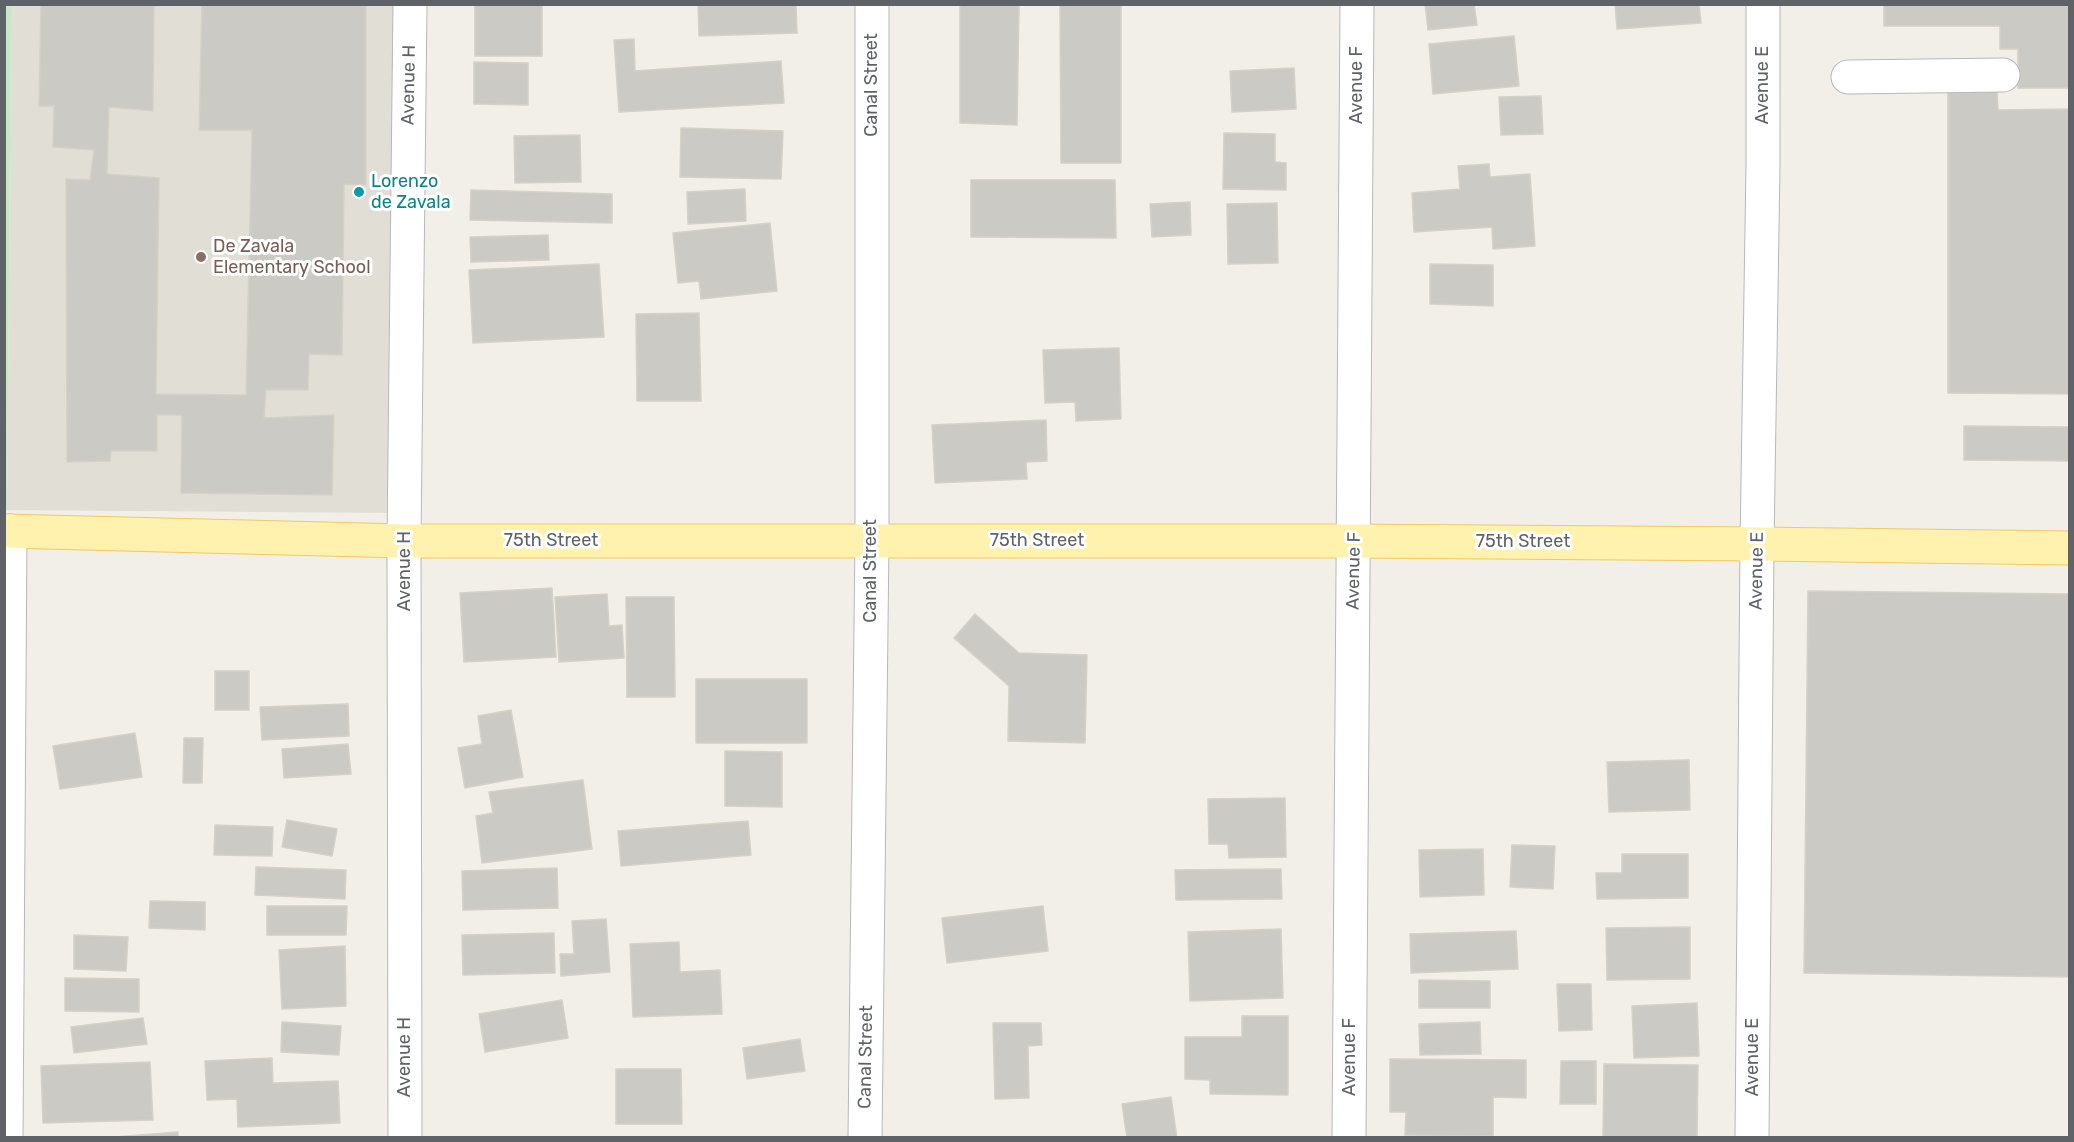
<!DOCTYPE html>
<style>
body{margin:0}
#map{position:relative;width:2074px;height:1142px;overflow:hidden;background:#f1efe8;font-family:Rubik,sans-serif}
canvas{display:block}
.frame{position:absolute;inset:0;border:6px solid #5f6368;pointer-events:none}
</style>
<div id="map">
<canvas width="2074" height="1142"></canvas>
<div class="frame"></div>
</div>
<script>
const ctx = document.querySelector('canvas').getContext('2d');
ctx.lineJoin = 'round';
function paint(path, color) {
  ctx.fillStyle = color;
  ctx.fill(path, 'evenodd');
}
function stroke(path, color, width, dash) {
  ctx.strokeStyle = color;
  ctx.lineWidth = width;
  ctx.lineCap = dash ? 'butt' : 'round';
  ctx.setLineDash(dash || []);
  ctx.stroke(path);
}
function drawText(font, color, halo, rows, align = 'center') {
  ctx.font = font + ' Rubik,sans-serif';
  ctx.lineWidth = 6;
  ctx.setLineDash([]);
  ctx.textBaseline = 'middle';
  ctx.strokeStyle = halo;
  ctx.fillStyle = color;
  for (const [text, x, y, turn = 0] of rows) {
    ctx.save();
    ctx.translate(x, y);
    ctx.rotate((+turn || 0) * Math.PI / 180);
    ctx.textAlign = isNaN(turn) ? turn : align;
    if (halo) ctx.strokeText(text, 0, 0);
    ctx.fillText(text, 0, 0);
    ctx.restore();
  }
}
paint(new Path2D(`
 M11,5h387l-8,508 -383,-3z`), '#e1ded6');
paint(new Path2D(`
 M11,5l-4,505h-3v-505z`), '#c5e8c5');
const building = new Path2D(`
 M41,4h113l-1,107 -44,-4 -2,67 52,4 -3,216 90,1 6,-265h-53l3,-126h164v181l-22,-1 -2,171 -33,-1 -1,36h-42l-2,28 70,-3 -2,80 -151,-2 1,-78h-25v36h-46l-1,10 -43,1 -1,-283 24,1 4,-30 -41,-3 1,-41h-15z
 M475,4h67v52h-67z
 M698,4h98l1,29 -98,3z
 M960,4h59l-2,121 -57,-2z
 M1060,4h61v159h-60z
 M1425,4h49l3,21 -49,5z
 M1615,4h84l2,19 -84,6z
 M1884,4h186v84h-52v-39h-18v-23h-116z
 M1514,36l5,50 -86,8 -4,-50z
 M634,39l1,32 146,-10 3,42 -165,9 -5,-72z
 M474,62l54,1v42l-54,-1z
 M1294,68l2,41 -64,3 -2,-41z
 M1948,92h49l1,18 72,-1v285l-122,-1z
 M1541,96l2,38 -42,1 -2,-38z
 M681,128l102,3 -2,48 -101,-2z
 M1224,133l51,1v28l11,1v27l-63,-1z
 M580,135l1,47 -66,1 -1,-47z
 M1489,164l1,13 40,-3 5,72 -42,3 -1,-22 -78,5 -2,-39 48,-4 -2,-23z
 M971,180h144l1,58 -145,-1z
 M745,189l1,32 -58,3 -1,-32z
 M471,190l141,4v29l-142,-3z
 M1190,202l1,33 -39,2 -2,-33z
 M1277,203l1,60 -50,1 -1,-60z
 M770,223l7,68 -76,8 -2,-18 -21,2 -5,-50z
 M548,235l1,25 -78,2 -1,-25z
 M599,264l5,73 -131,6 -4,-73z
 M1430,264l63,1v41l-63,-2z
 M699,313l2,88h-64l-1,-87z
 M1119,348l2,71 -45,2 -1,-19 -30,1 -2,-53z
 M1046,420l1,41 -21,1 1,17 -92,4 -3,-58z
 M1964,426l106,1v34l-106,-1z
 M552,588l4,69 -92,5 -4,-69z
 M1808,591l262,3v383l-266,-4z
 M607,594l2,32 13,-1 2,33 -65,4 -4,-65z
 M626,597h48l1,100h-48z
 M975,614l44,39 68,2 -2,88 -77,-2 1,-55 -55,-48z
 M215,671h34v39h-34z
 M696,679h111v64h-111z
 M348,704l1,32 -87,4 -2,-33z
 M511,710l12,67 -58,11 -7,-40 24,-4 -4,-28z
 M135,733l7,44 -82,12 -7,-43z
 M184,738h19l-1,45h-19z
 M348,744l3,30 -67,4 -2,-29z
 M725,751l57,1v55l-57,-1z
 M1689,760l1,50 -81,2 -2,-50z
 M583,780l9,69 -110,14 -6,-47 17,-3 -4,-21z
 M1285,798l1,59 -57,1 -1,-14h-19l-1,-45z
 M287,820l50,9 -5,27 -50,-9z
 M748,821l3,34 -130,11 -3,-35z
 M215,825l58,2 -1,29 -58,-1z
 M1512,845l43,1 -2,43 -43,-2z
 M1483,849l1,46 -64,2 -1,-47z
 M1622,854h66v44l-91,1 -1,-26h26z
 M256,867l90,3 -1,29 -90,-4z
 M557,868l1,40 -95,2 -1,-39z
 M1281,869l1,30 -106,1 -1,-30z
 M150,901l55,1v28l-56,-2z
 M267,906h80l-1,29h-79z
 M1043,906l5,45 -101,12 -5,-45z
 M606,919l4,53 -49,4 -1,-22h14l-2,-33z
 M1690,927v52l-83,1 -1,-52z
 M1281,929l2,69 -93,3 -2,-69z
 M1516,931l2,38 -107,4 -1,-39z
 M554,933l1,40 -92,2 -1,-40z
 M74,935l54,2 -2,34 -52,-2z
 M679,942l1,30 40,-2 2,44 -89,3 -3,-73z
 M345,946l1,60 -64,3 -3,-59z
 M65,978l74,1v33l-74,-1z
 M1419,980l71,1v27h-71z
 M1557,984h34l1,46 -33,1z
 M562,1000l6,38 -83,14 -6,-38z
 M1697,1003l2,53 -65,2 -2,-52z
 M1242,1016h46v79l-78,-1v-14l-25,-1v-42h57z
 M143,1018l4,26 -73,9 -3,-26z
 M282,1022l59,4 -2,29 -58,-3z
 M1480,1022l1,32 -61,1 -1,-31z
 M993,1023h48l1,22 -14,1 1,52 -34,1z
 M800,1039l5,32 -58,8 -4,-31z
 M272,1058l1,25 65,-2 2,42 -102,4 -1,-28 -30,1 -2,-39z
 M1390,1059l136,1v38l-33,-1v39l-88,-1 1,-23h-16z
 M1561,1061h35v43h-36z
 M150,1062l3,58 -110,3 -2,-57z
 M1604,1064l94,1 -1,73 -94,-1z
 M616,1069h65l1,55h-66z
 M1171,1097l6,41h-50l-5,-34z
 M178,1132v6h-76z`);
paint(building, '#cccac5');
stroke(building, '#d6d1c6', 1.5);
const minor = new Path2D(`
 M1848,77l155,-2
 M6,1138l4,-607
 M405,1138l-1,-597 6,-537
 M865,1138l7,-597v-537
 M1349,1138l8,-1134
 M1752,1138l5,-594 6,-379v-161`);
const major = new Path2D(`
 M4,531l400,10h950l403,3 313,4`);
stroke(minor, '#b5b8bc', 35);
stroke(major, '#f2c960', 35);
stroke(minor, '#fff', 33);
stroke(major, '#fff2af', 33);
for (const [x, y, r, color] of [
 [359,192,6,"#0f9aa8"],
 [201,257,6,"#8d6e63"]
]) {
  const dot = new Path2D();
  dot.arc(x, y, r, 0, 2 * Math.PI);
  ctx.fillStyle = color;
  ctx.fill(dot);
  stroke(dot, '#fff', 2);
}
drawText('18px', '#5f6368', '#fff', [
 ["Avenue H",409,85,-89],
 ["Canal Street",872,85,-90],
 ["Avenue F",1357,85,-90],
 ["Avenue E",1763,85,-90],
 ["75th Street",551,541],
 ["75th Street",1037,541],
 ["75th Street",1523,542],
 ["Avenue H",405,571,-90],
 ["Canal Street",871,571,-90],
 ["Avenue F",1354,571,-89],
 ["Avenue E",1757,571,-89],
 ["Avenue H",405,1057,-90],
 ["Canal Street",866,1057,-89],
 ["Avenue F",1350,1057,-90],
 ["Avenue E",1753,1057,-90]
]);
drawText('18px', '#0d838f', '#fff', [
 ["Lorenzo",371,182],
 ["de Zavala",371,203]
], 'left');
drawText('18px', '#785e54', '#fff', [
 ["De Zavala",213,247],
 ["Elementary School",213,268]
], 'left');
</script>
